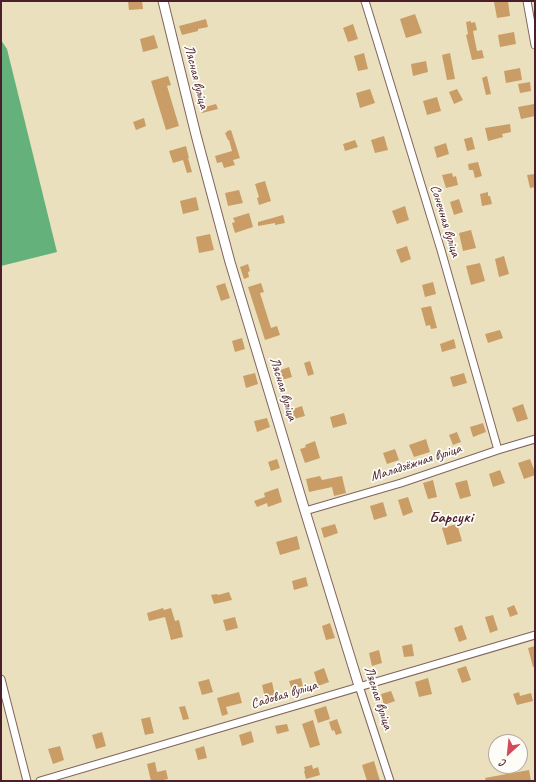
<!DOCTYPE html>
<meta charset="utf-8">
<style>
body{margin:0}
#map{position:relative;width:536px;height:782px;overflow:hidden;background:#eae0be;font-family:Caveat,sans-serif}
canvas{display:block}
.frame{position:absolute;inset:0;border:2px solid #4a1f2b;pointer-events:none}
.north{position:absolute;left:488px;top:734px;width:40px;height:40px;box-sizing:border-box;background:#fdfcf7;border:1px solid #b5a4a5;border-radius:50%;rotate:207deg;font-size:11px;font-weight:700;line-height:16px;text-align:center;color:#4a1f2b}
.north::after{content:'';display:block;margin:auto;width:14px;height:18px;background:#d1495b;clip-path:polygon(50% 0,100% 100%,50% 72%,0 100%)}
</style>
<div id="map">
<canvas width="536" height="782"></canvas>
<div class="frame"></div>
<div class="north">С</div>
</div>
<script>
const ctx = document.querySelector('canvas').getContext('2d');
ctx.lineJoin = 'round';
function paint(path, color) {
  ctx.fillStyle = color;
  ctx.fill(path, 'evenodd');
}
function stroke(path, color, width, dash) {
  ctx.strokeStyle = color;
  ctx.lineWidth = width;
  ctx.lineCap = dash ? 'butt' : 'round';
  ctx.setLineDash(dash || []);
  ctx.stroke(path);
}
function drawText(font, color, halo, rows, align = 'center') {
  ctx.font = font + ' Caveat,sans-serif';
  ctx.lineWidth = 3.5;
  ctx.setLineDash([]);
  ctx.textBaseline = 'middle';
  ctx.strokeStyle = halo;
  ctx.fillStyle = color;
  for (const [text, x, y, turn = 0] of rows) {
    ctx.save();
    ctx.translate(x, y);
    ctx.rotate((+turn || 0) * Math.PI / 180);
    ctx.textAlign = isNaN(turn) ? turn : align;
    if (halo) ctx.strokeText(text, 0, 0);
    ctx.fillText(text, 0, 0);
    ctx.restore();
  }
}
paint(new Path2D(`
 M1,40l6,9 50,203 -56,14z`), '#64b17b');
paint(new Path2D(`
 M128,1h14l1,8 -14,1z
 M501,1h7l2,15 -13,2 -3,-16z
 M415,14l7,19 -16,5 -6,-19z
 M206,19l2,8 -10,2v2l-16,4 -3,-9z
 M471,21v2l4,-1 2,8 -4,1 4,20 5,-1 2,8 -12,2 -6,-25 2,-1 -2,-12z
 M353,24l5,15 -10,3 -5,-14z
 M514,32l2,12 -16,3 -2,-12z
 M154,35l4,13 -15,4 -3,-13z
 M364,53l4,16 -10,2 -4,-15z
 M450,53l5,26 -8,1 -5,-25z
 M426,61l2,11 -15,4 -2,-12z
 M520,68l2,12 -16,3 -2,-12z
 M168,76l3,9 -4,1 12,40 -13,4 -15,-49z
 M487,76l4,18 -5,1 -4,-17z
 M530,82l1,9 -11,2 -2,-9z
 M370,89l5,14 -15,5 -4,-15z
 M457,89l6,11 -9,4 -5,-12z
 M437,97l4,14 -14,4 -4,-14z
 M216,104l2,5 -16,4 -1,-5z
 M534,104l1,12 -14,3 -3,-12z
 M144,118l2,8 -10,4 -3,-8z
 M510,124l1,8 -9,2 1,3 -15,4 -3,-13z
 M231,130l9,28 -7,2 2,5 -11,3 -2,-6 -5,1 -2,-7 17,-5 -3,-11h-1l-3,-7 2,-1v-1z
 M384,136l4,14 -13,3 -4,-13z
 M472,137l3,12 -8,2 -3,-12z
 M355,140l3,7 -13,4 -2,-7z
 M446,143l3,11 -12,4 -3,-11z
 M186,146l3,12h-1l4,14 -5,1 -4,-13 -10,3 -4,-12z
 M478,162l4,14 -7,2 -2,-8h-4l-1,-6z
 M452,173l1,4 3,-1 2,9 -12,3 -4,-13z
 M535,174v13l-5,1 -3,-13z
 M265,181l6,20 -12,4 -2,-7 2,-1 -4,-13z
 M239,190l4,13 -15,3 -3,-13z
 M488,192v4h2l2,8 -10,2 -2,-12z
 M196,197l3,13 -16,4 -3,-13z
 M459,199l4,13 -9,3 -4,-13z
 M405,206l4,14 -12,4 -5,-13z
 M249,213l4,14 -18,6 -3,-10 3,-1 -2,-4z
 M283,215l2,8 -10,2v-2l-17,3v-4z
 M471,230l5,18 -13,3 -4,-18z
 M210,234l4,16 -15,3 -3,-16z
 M407,246l4,13 -10,4 -5,-13z
 M504,256l5,18 -10,3 -4,-18z
 M480,263l5,18 -14,4 -5,-19z
 M248,264l2,7 -2,1 1,5 -5,2 -4,-12z
 M433,282l3,12 -11,3 -3,-12z
 M225,283l5,15 -9,3 -5,-15z
 M261,283l3,9 -4,1 11,35 6,-2 3,9 -15,5 -17,-53z
 M431,306l6,22 -6,1 -1,-4 -4,1 -5,-18z
 M500,330l3,8 -15,5 -3,-9z
 M242,338l3,11 -10,3 -3,-11z
 M454,339l2,9 -14,4 -2,-8z
 M310,361l4,13 -6,2 -4,-13z
 M289,367l3,10 -14,4 -3,-9z
 M255,373l3,11 -12,4 -3,-12z
 M464,373l3,10 -14,4 -3,-10z
 M523,404l5,15 -11,3 -5,-14z
 M302,406l3,10 -15,4 -3,-9z
 M344,413l3,11 -14,4 -3,-11z
 M267,418l3,9 -13,5 -3,-11z
 M483,423l3,9 -13,5 -3,-10z
 M457,432l4,10 -8,3 -4,-10z
 M426,439l4,13 -16,5 -5,-12z
 M315,441l5,17 -15,5 -5,-14 6,-2 -1,-2z
 M395,449l4,11 -12,4 -4,-11z
 M277,459l3,9 -9,3 -3,-9z
 M530,459l5,13v3l-11,4 -6,-16z
 M500,470l5,13 -12,4 -4,-13z
 M320,476l2,4 20,-4 4,17 -12,3 -2,-9 -23,5 -3,-13z
 M433,480l4,17 -9,2 -5,-16z
 M467,480l4,16 -11,3 -5,-16z
 M278,488l4,14 -14,5 -1,-4 -10,4 -3,-6 11,-4 -1,-4z
 M408,497l5,15 -10,4 -5,-16z
 M383,502l4,14 -13,4 -4,-14z
 M335,524l3,9 -14,5 -3,-10z
 M457,524l5,17 -15,4 -5,-17z
 M297,536l3,13 -20,6 -4,-13z
 M306,577l2,9 -14,4 -2,-9z
 M229,592l3,8 -18,4 -3,-9 6,-1 1,1z
 M514,605l4,9 -8,3 -3,-9z
 M163,608l1,2 7,-2 4,13 4,-1 4,17 -12,3 -6,-23 -16,4 -2,-8z
 M493,615l5,15 -8,3 -5,-16z
 M235,617l3,11 -12,3 -3,-11z
 M330,623l5,15 -9,2 -4,-14z
 M462,625l5,14 -8,3 -5,-14z
 M412,644l2,12 -10,1 -2,-11z
 M535,646v20l-2,1 -5,-19z
 M379,650l3,13 -10,3 -3,-13z
 M466,666l5,14 -9,3 -5,-14z
 M324,668l5,14 -11,4 -4,-14z
 M301,678l3,13 -11,2 -4,-12z
 M428,678l4,16 -13,3 -4,-15z
 M209,679l4,13 -11,3 -4,-13z
 M272,682l3,14 -10,2 -3,-13z
 M391,691l4,10 -11,4 -3,-11z
 M239,692l3,11 -16,4 2,7 -6,2 -5,-18z
 M519,692l1,4 11,-3 2,8 -16,4 -4,-11z
 M185,706l4,13 -6,1 -4,-13z
 M326,706l4,13 -12,4 -4,-13z
 M150,717l4,16 -9,2 -4,-16z
 M337,719l5,14 -6,2 -2,-5 -2,1 -3,-9z
 M313,720l7,25 -10,3 -8,-24z
 M287,724l2,7 -12,3 -2,-8z
 M251,731l3,11 -12,4 -3,-11z
 M102,732l4,14 -10,3 -4,-14z
 M60,746l4,14 -11,4 -5,-15z
 M204,746l3,12 -9,2 -3,-11z
 M374,761l6,20h-13l-5,-16z
 M155,762l2,10 9,-2 2,9 -9,2h-8l-4,-17z
 M312,765l1,4 5,-2 2,8 -14,4 -2,-8h1l-1,-4z
 M529,770l2,11h-45l-1,-3z`), '#c99d65');
const minor = new Path2D(`
 M365,1l76,249 57,200
 M527,1l8,44
 M305,511l96,-28 97,-33 37,-11
 M1,679l26,102
 M359,686l31,95
 M40,781l495,-146`);
const tertiary = new Path2D(`
 M163,1l33,134 34,127 75,249 54,175`);
stroke(minor, '#82635e', 9);
stroke(tertiary, '#82635e', 11);
stroke(minor, '#fff', 7);
stroke(tertiary, '#fff', 9);
drawText('14px', '#4a1f2b', '#fdfcf7', [
 ["Лясная вуліца",196,77,76],
 ["Сонечная вуліца",445,221,73],
 ["Лясная вуліца",283,389,73],
 ["Маладзёжная вуліца",416,463,-18],
 ["Садовая вуліца",284,695,-17],
 ["Лясная вуліца",378,698,72]
]);
drawText('bold 16px', '#4a1f2b', '#fdfcf7', [
 ["Барсукі",451,518]
]);
</script>
